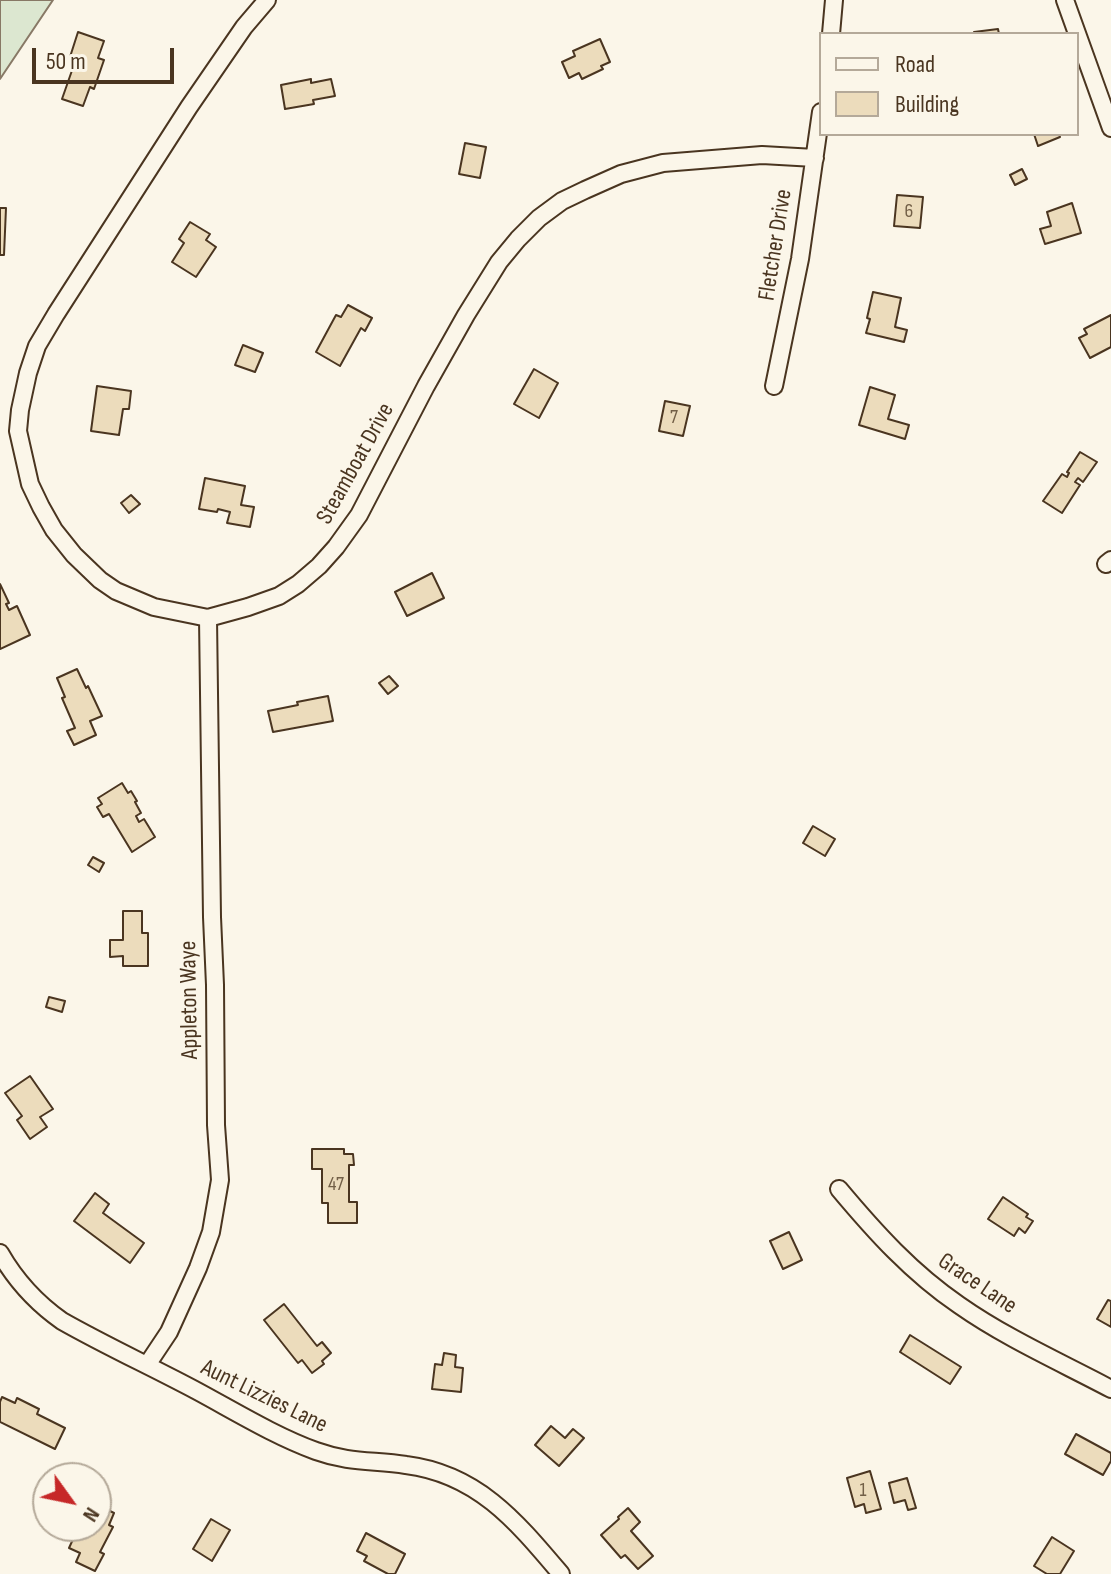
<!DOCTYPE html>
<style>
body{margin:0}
#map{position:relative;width:1111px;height:1574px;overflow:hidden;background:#fbf6e9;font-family:"Sofia Sans Condensed",sans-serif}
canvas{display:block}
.legend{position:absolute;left:819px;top:32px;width:260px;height:104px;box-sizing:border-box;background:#fbf6e9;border:2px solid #b4a999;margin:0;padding:10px 14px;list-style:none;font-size:24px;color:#4a3520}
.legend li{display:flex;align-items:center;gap:16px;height:40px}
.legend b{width:40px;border:2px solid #b4a999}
.north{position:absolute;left:32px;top:1462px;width:80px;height:80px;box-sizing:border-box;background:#fbf6e9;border:2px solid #b4a999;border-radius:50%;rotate:123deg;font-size:22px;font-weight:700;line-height:32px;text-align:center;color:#4a3520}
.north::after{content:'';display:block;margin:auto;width:28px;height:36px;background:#c62828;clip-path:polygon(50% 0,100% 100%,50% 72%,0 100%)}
.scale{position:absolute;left:32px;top:48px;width:142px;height:36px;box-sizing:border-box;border:4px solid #4a3520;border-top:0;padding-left:10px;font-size:24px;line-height:28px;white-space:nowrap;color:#4a3520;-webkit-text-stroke:6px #fbf6e9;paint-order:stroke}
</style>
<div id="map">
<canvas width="1111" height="1574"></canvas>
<ul class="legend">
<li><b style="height:10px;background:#fbf6e9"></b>Road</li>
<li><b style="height:22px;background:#ecdcbc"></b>Building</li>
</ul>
<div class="north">N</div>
<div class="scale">50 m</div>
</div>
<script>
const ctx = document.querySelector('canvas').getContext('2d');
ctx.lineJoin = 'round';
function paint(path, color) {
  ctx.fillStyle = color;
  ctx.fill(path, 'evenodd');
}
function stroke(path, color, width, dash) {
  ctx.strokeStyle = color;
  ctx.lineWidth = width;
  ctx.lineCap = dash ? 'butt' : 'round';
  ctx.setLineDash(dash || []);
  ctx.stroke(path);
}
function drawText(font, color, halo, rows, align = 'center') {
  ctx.font = font + ' "Sofia Sans Condensed",sans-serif';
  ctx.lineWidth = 6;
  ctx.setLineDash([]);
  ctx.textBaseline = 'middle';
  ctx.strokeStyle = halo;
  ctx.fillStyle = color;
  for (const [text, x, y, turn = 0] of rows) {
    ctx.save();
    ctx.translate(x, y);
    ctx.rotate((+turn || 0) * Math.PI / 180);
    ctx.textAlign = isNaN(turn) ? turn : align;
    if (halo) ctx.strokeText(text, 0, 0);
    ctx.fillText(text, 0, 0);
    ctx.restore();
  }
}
const green = new Path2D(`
 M0,0h53l-53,79z`);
paint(green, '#dce7d0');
stroke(green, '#887966', 2);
const building = new Path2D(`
 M998,29l1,5h-25v-2z
 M78,32l26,9 -6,17 6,2 -10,29 -4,-2 -7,19 -21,-7 14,-40 -6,-2z
 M600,39l10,23 -9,4 2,3 -21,10 -3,-6 -10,5 -7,-16 13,-6 -2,-5z
 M311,79v4l20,-4 4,17 -22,4 1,4 -29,5 -4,-24z
 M1034,134h25l1,3 -22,9z
 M465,143l21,4 -6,31 -21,-4z
 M1022,169l5,10 -12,6 -5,-10z
 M897,195l26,2 -3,31 -26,-2z
 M1072,203l9,30 -36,11 -5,-15 11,-3 -4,-14z
 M0,208h6l-2,47h-4z
 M190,222l20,12 -4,6 10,7 -20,30 -24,-15 12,-19 -5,-4z
 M873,292l28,6 -6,29 12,3 -3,12 -38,-9 4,-14 -3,-1z
 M348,305l24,13 -7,13 -4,-3 -21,38 -24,-14 20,-37 5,2z
 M1111,315v32l-21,11 -11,-20 8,-4 -3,-5z
 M243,345l20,8 -8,19 -20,-7z
 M534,369l24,14 -19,35 -25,-14z
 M97,386l34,5 -2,18h-6l-4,26 -28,-4z
 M870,387l25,8 -7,24 21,6 -4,14 -46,-14z
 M665,401l25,5 -7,30 -24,-5z
 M1080,452l17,10 -14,20 -5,-4 -3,4 5,3 -18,28 -19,-12 19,-27 5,3 2,-4 -2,-1z
 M205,478l40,8 -4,19 13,2 -4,20 -23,-4 3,-11 -12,-3 -1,3 -18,-3z
 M131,495l9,9 -11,9 -8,-10z
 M432,573l12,25 -37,18 -12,-24z
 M0,584l9,19 -3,1 3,6 8,-4 13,29 -30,14z
 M77,669l9,19 2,-2 14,30 -12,5 6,14 -22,10 -7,-14 8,-3 -13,-30 3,-1 -8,-19z
 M389,676l9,10 -10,8 -9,-11z
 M328,696l5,25 -60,11 -5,-21 30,-6 -1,-3z
 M122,783l6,10 3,-2 6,10 -2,1 6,11 -5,3 3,6 5,-3 11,18 -23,15 -23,-38 -6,3 -6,-10 5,-3 -4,-6z
 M813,826l22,13 -10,17 -22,-13z
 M93,857l11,6 -5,9 -11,-7z
 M123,911h19v22h6v33h-25v-10l-13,1v-17h13z
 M49,997l16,4 -3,11 -16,-5z
 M30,1076l23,33 -13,8 7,10 -17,12 -13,-19 5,-4 -17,-23z
 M312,1149h32v5h9l1,11h-5v37h8v21h-29v-20h-6v-34h-10z
 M95,1193l14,11 -6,9 41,30 -14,20 -56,-42z
 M1003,1197l25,17 -2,3 7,4 -8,12 -6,-5 -5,8 -26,-17z
 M789,1232l13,28 -19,9 -13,-28z
 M1108,1300l3,1v26l-14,-8z
 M284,1304l33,42 5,-4 9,11 -9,8 2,3 -12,9 -10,-13 -4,3 -34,-43z
 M910,1335l51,32 -11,17 -50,-32z
 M444,1353l12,2 -1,12 8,1 -2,24 -29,-3 3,-25 7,1z
 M2,1397l13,6 2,-5 22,11 -2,5 28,14 -10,21 -55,-27v-20z
 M551,1426l14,12 8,-9 11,9 -25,28 -24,-21z
 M1076,1434l35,19v8l-8,14 -38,-21z
 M870,1471l11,38 -15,4 -2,-9 -9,3 -8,-29z
 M907,1478l9,30 -8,2 -3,-10 -11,3 -5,-20z
 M96,1504l18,9 -5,12 4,2 -13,25 4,2 -9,17 -19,-9 4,-9 -11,-5 10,-22h17z
 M628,1508l12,14 -9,9 22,25 -15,13 -13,-14 -4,3 -20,-23 18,-16 -1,-2z
 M211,1519l19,11 -18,31 -19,-12z
 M366,1533l39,21 -10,20h-7l-24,-13 3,-5 -10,-5z
 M1052,1537l22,14 -14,23h-13l-13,-8z`);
paint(building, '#ecdcbc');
stroke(building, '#4a3520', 2);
const street = new Path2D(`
 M267,0l-23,27 -55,80 -133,207 -19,32 -9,27 -8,37 -2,21 12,53 11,23 13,23 20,25 26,25 16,11 38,16 54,11 40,-11 31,-11 19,-12 21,-18 17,-19 23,-32 67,-129 40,-71 33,-53 19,-23 21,-21 23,-17 23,-11 36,-16 42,-11 99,-8 53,3
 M1065,0l46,128
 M831,34l3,-34
 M774,386l26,-127 21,-147
 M1106,564l5,-4
 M839,1189c36,43 73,84 120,116 47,33 101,57 152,84
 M0,1253c16,28 35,49 62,68 44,25 90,46 135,70 39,21 78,45 119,60 33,12 58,9 90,14 72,9 111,57 155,109
 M147,1365l22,-33 29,-64 13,-36 9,-52 -4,-55 -1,-140 -3,-68 -4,-299`);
stroke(street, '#4a3520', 20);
stroke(street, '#fbf6e9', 16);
drawText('20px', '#725f47', null, [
 ["6",909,212],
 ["7",674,418],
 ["47",336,1185],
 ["1",863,1491]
]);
drawText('24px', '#4a3520', '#fbf6e9', [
 ["Fletcher Drive",776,245,-81],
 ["Steamboat Drive",356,464,-61],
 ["Appleton Waye",190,1000,-91],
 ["Grace Lane",977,1284,34],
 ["Aunt Lizzies Lane",264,1397,26]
]);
</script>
